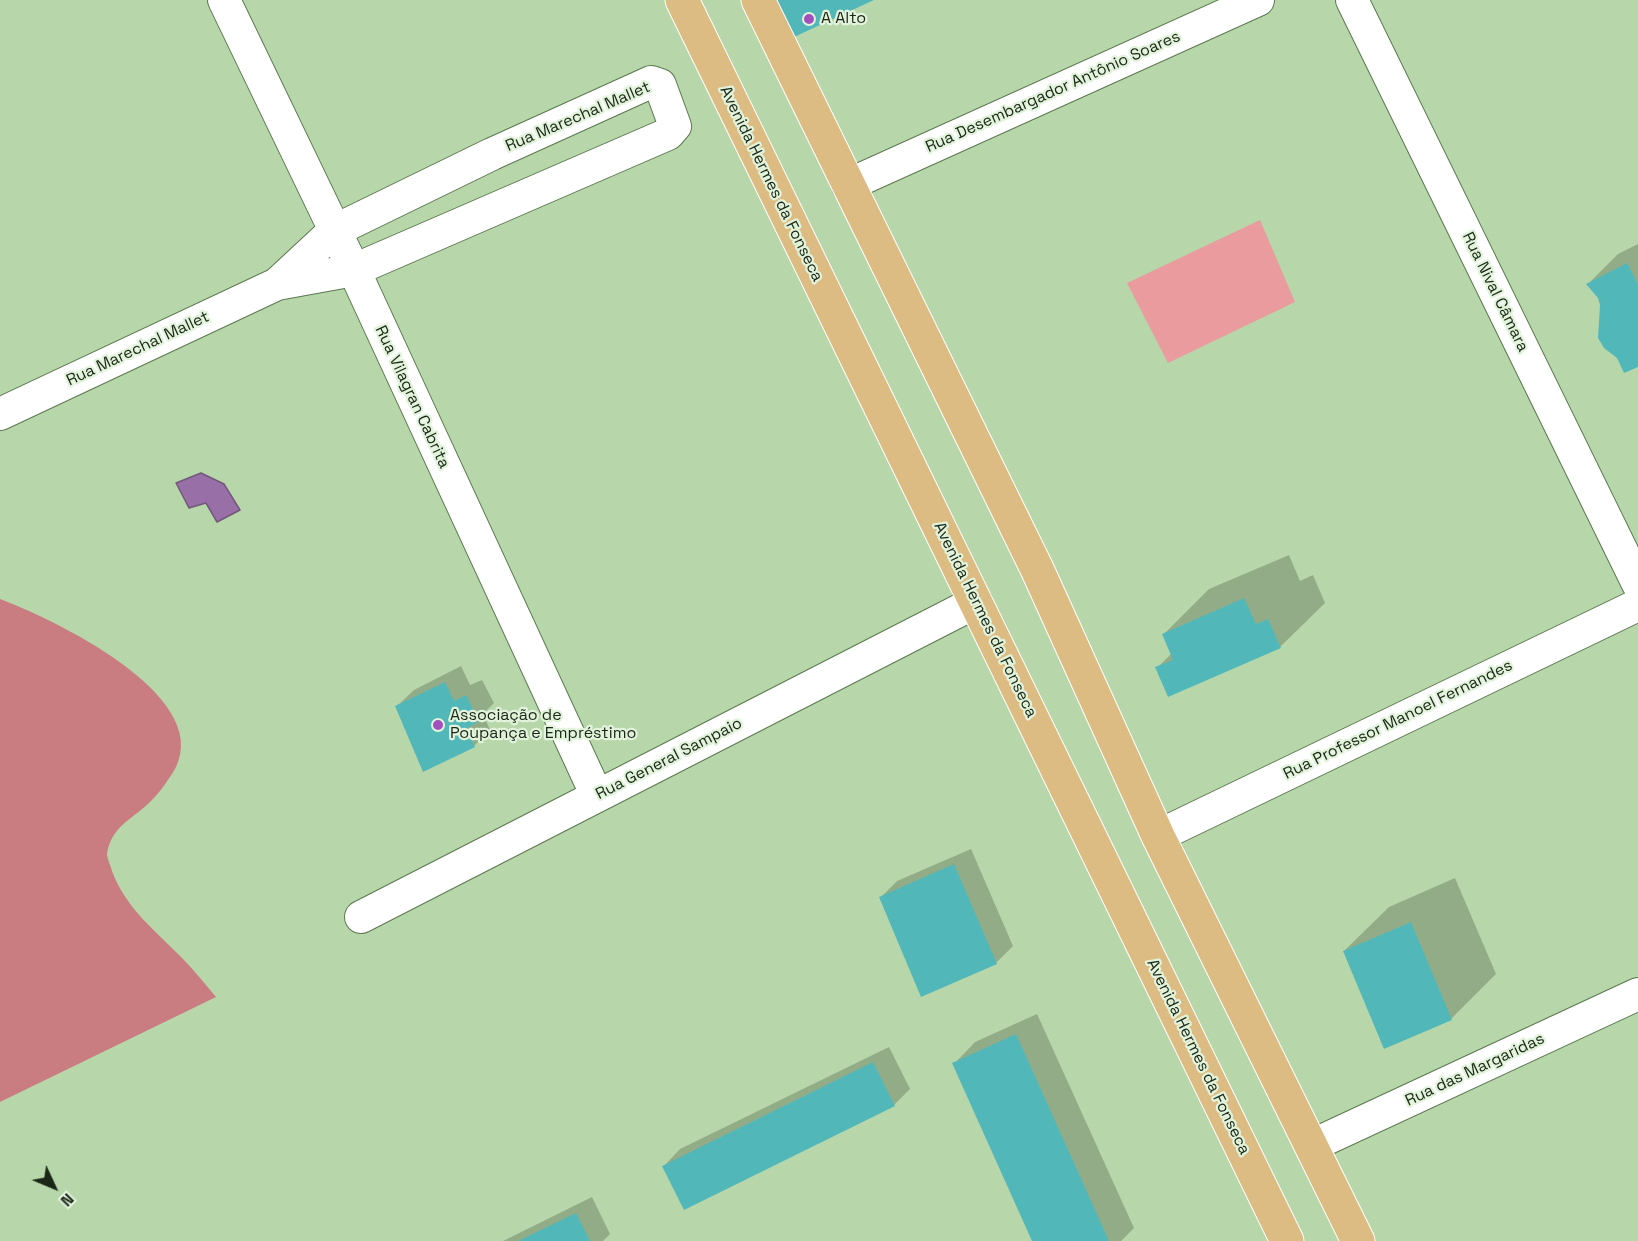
<!DOCTYPE html>
<meta charset="utf-8">
<style>
body{margin:0}
#map{position:relative;width:1638px;height:1241px;overflow:hidden;background:#b7d7aa;font-family:"Space Grotesk",sans-serif}
canvas{display:block}
.north{position:absolute;left:24px;top:1157px;width:60px;height:60px;-webkit-text-stroke:4px #e2f3dc;paint-order:stroke;rotate:134deg;font-size:16px;font-weight:700;line-height:24px;text-align:center;color:#1a2716}
.north::after{content:'';display:block;margin:auto;width:21px;height:27px;background:#1a2716;clip-path:polygon(50% 0,100% 100%,50% 72%,0 100%)}
</style>
<div id="map">
<canvas width="1638" height="1241"></canvas>
<div class="north">N</div>
</div>
<script>
const ctx = document.querySelector('canvas').getContext('2d');
ctx.lineJoin = 'round';
function paint(path, color) {
  ctx.fillStyle = color;
  ctx.fill(path, 'evenodd');
}
function stroke(path, color, width, dash) {
  ctx.strokeStyle = color;
  ctx.lineWidth = width;
  ctx.lineCap = dash ? 'butt' : 'round';
  ctx.setLineDash(dash || []);
  ctx.stroke(path);
}
function drawText(font, color, halo, rows, align = 'center') {
  ctx.font = font + ' "Space Grotesk",sans-serif';
  ctx.lineWidth = 4.5;
  ctx.setLineDash([]);
  ctx.textBaseline = 'middle';
  ctx.strokeStyle = halo;
  ctx.fillStyle = color;
  for (const [text, x, y, turn = 0] of rows) {
    ctx.save();
    ctx.translate(x, y);
    ctx.rotate((+turn || 0) * Math.PI / 180);
    ctx.textAlign = isNaN(turn) ? turn : align;
    if (halo) ctx.strokeText(text, 0, 0);
    ctx.fillText(text, 0, 0);
    ctx.restore();
  }
}
paint(new Path2D(`
 M1260,220l35,82 -127,61 -41,-80z`), '#e99b9e');
paint(new Path2D(`
 M0,599c51,19 212,95 176,168 -6,11 -18,28 -27,36 -18,17 -38,24 -42,51 0,5 4,12 5,17 14,38 44,60 71,88 12,12 22,25 33,38l-216,105z`), '#c97d81');
const water = new Path2D(`
 M201,473l23,11 16,26 -23,12 -11,-19 -17,5 -13,-25z`);
paint(water, '#986fa6');
stroke(water, '#72597b', 1.5);
paint(new Path2D(`
 M1638,244v121l-39,-67 -11,-14 30,-30z
 M1289,555l11,26 13,-6 12,28 -45,44 -123,21 15,-15 -8,-19 45,-45z
 M461,666l9,19 12,-5 12,23 -11,11 7,16 -16,16 -77,-40 17,-16z
 M971,849l42,97 -16,16 -75,33 -42,-97 17,-17z
 M1455,878l41,96 -45,45 -107,-68 45,-44z
 M1037,1014l97,214 -13,13h-88l-79,-177 21,-22z
 M889,1047l21,42 -16,16 -230,61 16,-17z
 M592,1197l18,37 -7,7h-100z`), '#0003');
paint(new Path2D(`
 M776,0h98l-80,37z
 M1627,263l11,21v83l-14,6 -7,-15 -13,-10 -6,-10 2,-33 -2,-7 -12,-14z
 M1244,598l12,26 12,-5 13,29 -113,49 -13,-30 18,-7 -11,-26z
 M445,682l9,19 12,-6 13,26 -13,8 9,18 -52,25 -28,-66z
 M954,864l43,100 -76,33 -42,-100z
 M1411,922l41,98 -68,29 -41,-98z
 M1016,1034l93,207h-77l-80,-178z
 M873,1062l22,44 -211,104 -22,-44z
 M576,1213l14,28h-72z`), '#52b7b9');
const street = new Path2D(`
 M224,0l130,270 243,526
 M1352,0l286,584
 M848,185l410,-185
 M0,414l277,-130 77,-14 314,-136 7,-8 -15,-41 -9,-3 -159,72 -158,77 -57,53
 M1158,836l480,-231
 M361,917l615,-315
 M1313,1145l325,-151`);
const primary = new Path2D(`
 M682,0l605,1241
 M758,0l279,569 121,267 200,405`);
stroke(street, '#5b784f', 34);
stroke(primary, '#fff', 35);
stroke(street, '#fff', 32);
stroke(primary, '#ddbc83', 33);
for (const [x, y, r, color] of [
 [809,19,6,"#a34fbe"],
 [438,725,6,"#a34fbe"]
]) {
  const dot = new Path2D();
  dot.arc(x, y, r, 0, 2 * Math.PI);
  ctx.fillStyle = color;
  ctx.fill(dot);
  stroke(dot, '#e2f3dc', 2);
}
drawText('16px', '#1a2716', '#e2f3dc', [
 ["A Alto",821,19],
 ["Associação de",450,716],
 ["Poupança e Empréstimo",450,734]
], 'left');
drawText('16px', '#1a2716', '#e2f3dc', [
 ["Rua Desembargador Antônio Soares",1053,92,-24],
 ["Rua Marechal Mallet",578,117,-23],
 ["Avenida Hermes da Fonseca",771,184,64],
 ["Rua Nival Câmara",1495,292,64],
 ["Rua Marechal Mallet",138,349,-25],
 ["Rua Vilagran Cabrita",412,397,65],
 ["Avenida Hermes da Fonseca",985,620,64],
 ["Rua Professor Manoel Fernandes",1398,720,-26],
 ["Rua General Sampaio",669,759,-27],
 ["Avenida Hermes da Fonseca",1198,1057,64],
 ["Rua das Margaridas",1475,1070,-25]
]);
</script>
